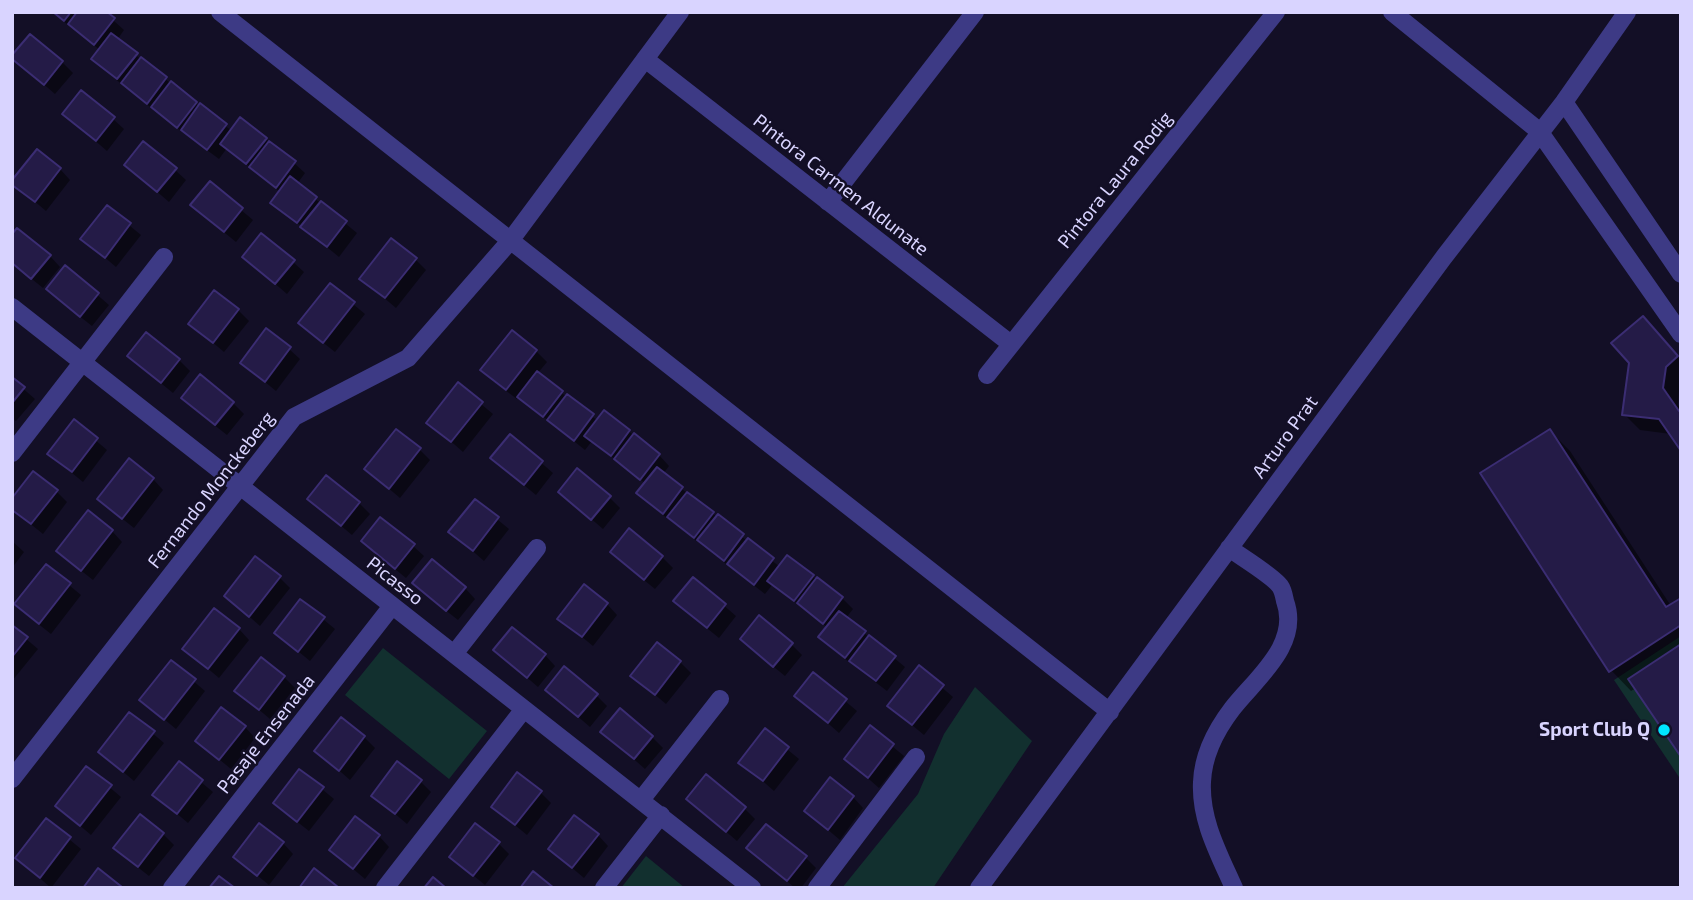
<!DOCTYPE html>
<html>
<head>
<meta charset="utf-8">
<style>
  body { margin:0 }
  #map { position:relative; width:1693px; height:900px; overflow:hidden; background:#130f26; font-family:"Exo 2",sans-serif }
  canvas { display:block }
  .frame { position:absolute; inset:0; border:14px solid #d9d4ff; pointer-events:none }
</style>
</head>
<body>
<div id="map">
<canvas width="1693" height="900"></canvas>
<div class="frame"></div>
</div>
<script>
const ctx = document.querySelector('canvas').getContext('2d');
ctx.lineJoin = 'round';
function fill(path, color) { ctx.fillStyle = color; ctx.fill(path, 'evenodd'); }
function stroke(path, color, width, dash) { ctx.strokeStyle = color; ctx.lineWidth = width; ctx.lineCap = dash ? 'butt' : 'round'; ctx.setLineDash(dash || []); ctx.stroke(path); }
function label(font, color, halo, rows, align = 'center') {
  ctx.font = font + ' "Exo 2",sans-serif'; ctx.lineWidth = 5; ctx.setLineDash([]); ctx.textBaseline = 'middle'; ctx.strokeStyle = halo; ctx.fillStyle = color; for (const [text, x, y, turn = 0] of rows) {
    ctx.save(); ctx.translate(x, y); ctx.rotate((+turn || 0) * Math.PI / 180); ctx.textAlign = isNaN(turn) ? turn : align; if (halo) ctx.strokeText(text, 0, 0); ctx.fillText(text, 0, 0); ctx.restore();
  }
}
fill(new Path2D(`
  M1681 636V780L1614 680Z
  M383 648 487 731 449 779 345 695Z
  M975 687 1032 741 933 888H842L918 794 944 734Z
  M646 856 685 888H621Z`), '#12302f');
fill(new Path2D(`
  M52 12H104L124 30 117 40 200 107 232 131 266 139 294 163 305 173 297 184 357 233 339 257 272 202 280 192 227 148 219 159 164 118 104 70 93 59 100 50Z
  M12 57 62 62 73 73 55 94Z
  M64 114 113 119 124 129 107 151Z
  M126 165 175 170 186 180 169 202Z
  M60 169 70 180 46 211 13 183Z
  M210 184 253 220 236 242 203 215Z
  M107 207 141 235 116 267 83 239Z
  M50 256 60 267 43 288 12 263Z
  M244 257 293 262 304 272 287 294Z
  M415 259 426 270 396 308 362 279Z
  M66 268 109 305 92 326 59 300Z
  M330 285 365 314 335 352 311 333Z
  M238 310 249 321 224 352 191 324Z
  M1658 334 1681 360 1678 405 1681 409V448L1671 434 1640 430 1624 414Z
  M289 349 300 359 276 391 242 363Z
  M536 351 547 362 537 374 598 421 604 412 659 455 669 466 663 474 780 567 812 576 842 598 853 609 846 618 905 667 887 691 831 648 821 637 828 628 806 610 773 584 765 594 649 504 639 493 646 484 592 441 585 450 519 397 517 399 493 381 483 370Z
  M179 360 190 371 173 393 140 366Z
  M12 379 35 399 16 421 12 418Z
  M458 385 493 414 463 452 429 422Z
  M233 403 244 414 227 435 194 409Z
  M74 422 107 450 83 482 49 454Z
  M1550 431 1570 451 1671 606 1681 600V754L1636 688 1631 691 1611 670Z
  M510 436 553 473 536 495 503 468Z
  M420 450 430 460 400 498 366 469Z
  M153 479 163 490 134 528 110 509Z
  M56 491 67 502 43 534 12 509Z
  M560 492 609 497 620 508 603 529Z
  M309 499 359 503 370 514 352 535Z
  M475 501 509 529 484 561 451 532Z
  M112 531 122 542 93 580 69 561Z
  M12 541 24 552 12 568Z
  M413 546 424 556 406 578 374 552Z
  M662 557 673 568 655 589 623 563Z
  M46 566 81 595 51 634 27 615Z
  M279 577 290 588 260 626 226 596Z
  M693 579 736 616 719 638 686 611Z
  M465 588 475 599 458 620 425 594Z
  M301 601 335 629 310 661 276 633Z
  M607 604 617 615 593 646 559 618Z
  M12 627 38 649 12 681Z
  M239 629 249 640 219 678 185 649Z
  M791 644 802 655 785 676 753 650Z
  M495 650 545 655 555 666 538 687Z
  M171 662 205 691 176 729 141 700Z
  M680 662 691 673 666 704 633 676Z
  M919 668 953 697 924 735 889 706Z
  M813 674 857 711 839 733 796 695Z
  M284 677 295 688 270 719 237 691Z
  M547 690 596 695 607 706 590 727Z
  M130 714 164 743 134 781 100 752Z
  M245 727 255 738 231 769 197 741Z
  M870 728 904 756 879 788 846 759Z
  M765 731 799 759 774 791 741 762Z
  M603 732 652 737 663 748 645 769Z
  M364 737 375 748 350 780 317 751Z
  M179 764 213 792 188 823 155 795Z
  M87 768 121 797 91 835 57 806Z
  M300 771 334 799 309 831 286 813Z
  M420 781 431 792 407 824 373 795Z
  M541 793 551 803 527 835 493 807Z
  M853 797 863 808 840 840 806 811Z
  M688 799 744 808 755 819 737 841Z
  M47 821 81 849 51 888 17 858Z
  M163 834 174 845 149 876 126 858Z
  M598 835 608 846 584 878 550 849Z
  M379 836 389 847 365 879 331 850Z
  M283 843 293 854 269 885 235 857Z
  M498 843 509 854 485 885 451 857Z
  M749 848 806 858 816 868 801 888H795Z`), '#0007');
const building = new Path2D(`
  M53 12H71L64 21Z
  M77 12H107L115 18 94 45 68 24Z
  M111 33 138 53 117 79 91 59Z
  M30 34 63 61 44 85 12 59V55Z
  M141 57 167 77 147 104 121 83Z
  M171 81 197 102 177 128 151 107Z
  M81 90 115 117 96 141 62 114Z
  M200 103 227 124 207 150 181 130Z
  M240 117 267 138 246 164 220 144Z
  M143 141 177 168 157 192 124 165Z
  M269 141 296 161 276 188 249 167Z
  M37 149 61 168 35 202 12 185V180Z
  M290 176 317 197 297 223 270 203Z
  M210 181 243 208 224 232 190 205Z
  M321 201 347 221 327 247 300 227Z
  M107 205 131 223 105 258 80 239Z
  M17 228 51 255 31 279 12 263V234Z
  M261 233 295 260 275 284 242 257Z
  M391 238 417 258 385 298 359 279Z
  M65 265 99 293 80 317 46 289Z
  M330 283 355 302 323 343 298 323Z
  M214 290 239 309 213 343 188 324Z
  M1643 316 1678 356 1666 367 1663 388 1679 411 1681 410V451L1659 419 1622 415 1629 363 1611 343Z
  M266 328 291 347 265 382 240 363Z
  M512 330 537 350 506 390 480 370Z
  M146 332 180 359 161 383 127 356Z
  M537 371 563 391 543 417 517 397Z
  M200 374 234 402 215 425 181 398Z
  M12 377 25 387 12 403Z
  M458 382 483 402 451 442 426 423Z
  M567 394 594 414 574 441 547 420Z
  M604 410 630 430 611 456 584 436Z
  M74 419 98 438 72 472 47 454Z
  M396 429 421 448 389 489 364 469Z
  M1550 429 1666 607 1681 598V625L1609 672 1480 473Z
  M634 433 660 454 640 480 614 459Z
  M510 434 543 461 524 485 490 458Z
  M129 458 154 478 122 519 97 499Z
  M657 467 683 487 663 514 636 493Z
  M577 468 611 496 591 520 558 492Z
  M33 471 58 490 31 524 12 510V498Z
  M326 475 360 502 341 526 307 499Z
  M687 492 714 512 694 538 667 517Z
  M475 499 499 517 473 551 448 532Z
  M88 510 113 530 81 571 56 551Z
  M718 514 744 534 724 561 697 540Z
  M380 517 415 544 395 569 361 541Z
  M629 528 663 556 644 580 610 552Z
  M748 538 774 558 754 585 727 564Z
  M787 555 814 575 794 601 767 581Z
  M255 556 281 576 249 617 224 596Z
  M432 559 466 587 446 611 412 583Z
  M46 564 71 583 39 624 14 604Z
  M693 577 726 604 707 628 673 601Z
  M817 577 843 597 823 624 797 603Z
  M584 584 608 603 582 637 557 619Z
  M300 599 325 617 298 652 274 633Z
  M214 608 240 628 208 669 182 649Z
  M839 611 866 631 845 658 818 637Z
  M759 615 793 643 773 667 740 639Z
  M12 625 28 637 12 657Z
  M512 627 546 654 527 678 493 650Z
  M869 635 896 656 876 681 849 661Z
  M657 642 681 661 655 695 630 676Z
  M1681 644V757L1628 679Z
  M261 657 285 676 259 710 234 691Z
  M171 660 196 679 164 720 139 700Z
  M919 665 944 685 912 725 887 706Z
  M564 666 598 694 578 717 545 690Z
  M813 672 847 699 828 723 794 696Z
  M221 707 246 726 219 760 195 741Z
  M620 708 653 736 634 759 600 732Z
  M129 712 155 731 123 772 98 752Z
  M341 717 365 736 339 771 314 751Z
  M870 725 894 744 868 778 844 759Z
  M765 728 789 747 763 781 738 763Z
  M179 761 203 780 177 814 152 795Z
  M397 761 422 780 395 814 371 796Z
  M86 766 112 785 80 826 55 806Z
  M299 769 324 787 297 822 273 803Z
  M517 772 542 791 515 825 491 807Z
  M706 774 746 807 726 832 686 799Z
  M830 777 854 796 828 830 804 811Z
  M140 814 164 833 138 867 113 848Z
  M574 815 599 834 572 868 548 849Z
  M355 816 380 835 353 869 329 850Z
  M46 818 71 837 40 878 15 858Z
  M259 823 284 842 257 876 233 857Z
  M475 823 500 842 473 876 449 857Z
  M766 824 807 856 787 881 746 848Z
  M98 868 122 887V888H83Z
  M314 868 338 887V888H299Z
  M533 871 554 888H520Z
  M219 876 235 888H209Z
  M433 877 446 888H424Z`);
fill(building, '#241b47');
stroke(building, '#3b2d73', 2);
stroke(new Path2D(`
  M220 12 1110 712
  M1392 12 1539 131 1681 334
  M645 59 1011 344
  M1564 102 1681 274
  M828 202 975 12
  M12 307 752 888
  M987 375 1276 12
  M12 453 164 257
  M1229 548C1240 556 1273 576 1280 586 1283 590 1284 596 1285 601 1301 645 1255 679 1232 709 1216 730 1203 756 1202 782 1200 820 1219 854 1234 888
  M454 654 537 548
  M12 779 294 417 408 358 510 241 680 12
  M641 800 720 699
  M172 888 392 606
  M385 888 524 709
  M604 888 661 815
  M817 888 916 757
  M979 888 1444 257 1564 102 1627 12`), '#3d3a85', 18);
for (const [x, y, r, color] of [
  [1664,730,7,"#00e5ff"]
]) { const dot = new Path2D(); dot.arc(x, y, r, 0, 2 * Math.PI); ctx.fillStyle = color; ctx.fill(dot); stroke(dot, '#130f26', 2.5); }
label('19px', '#d9d4ff', '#130f26', [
  ["Pintora Laura Rodig",1115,180,-51],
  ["Pintora Carmen Aldunate",841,185,38],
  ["Arturo Prat",1285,437,-54],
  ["Fernando Monckeberg",211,490,-52],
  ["Picasso",395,581,38],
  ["Pasaje Ensenada",266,734,-52]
]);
label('bold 19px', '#d9d4ff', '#130f26', [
  ["Sport Club Q",1650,730]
], 'right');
</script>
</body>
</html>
